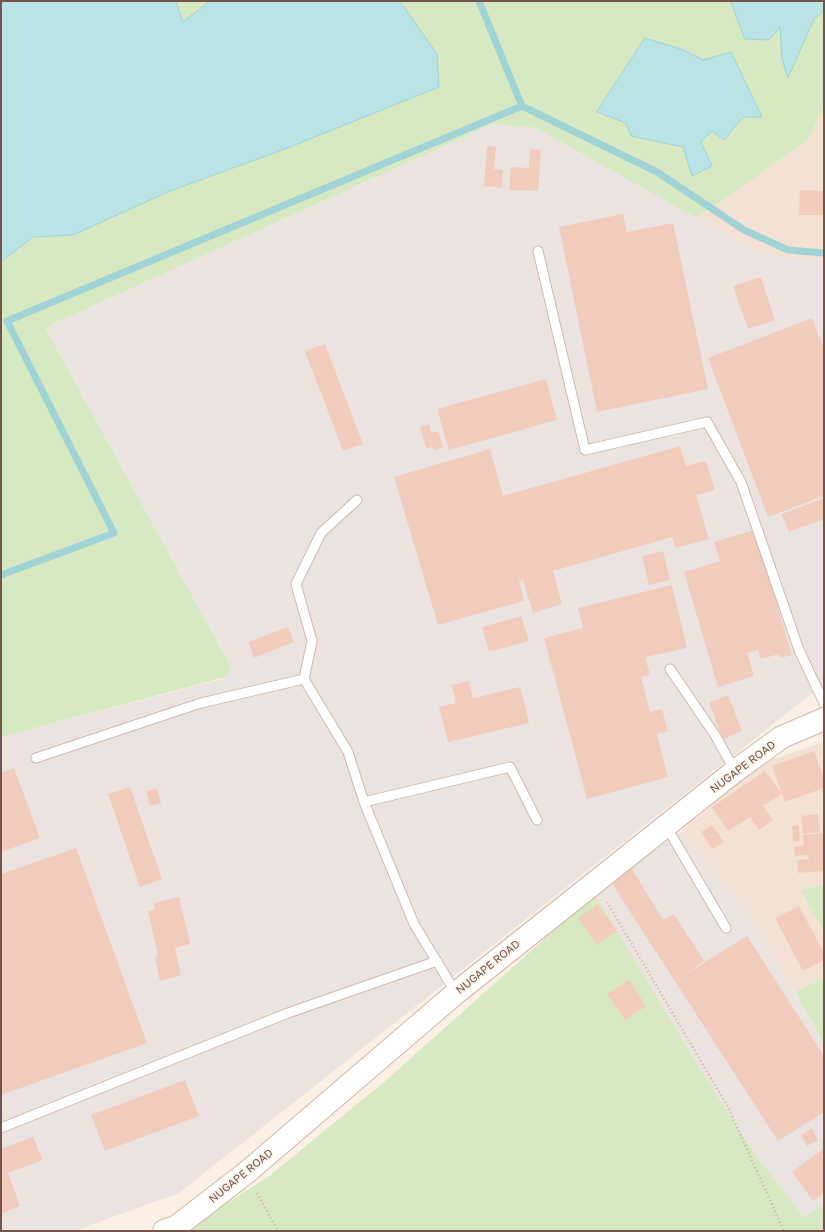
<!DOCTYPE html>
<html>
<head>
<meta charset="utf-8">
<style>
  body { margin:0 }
  #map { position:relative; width:825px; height:1232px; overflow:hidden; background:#fcf0e4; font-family:"Golos Text",sans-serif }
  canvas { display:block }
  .frame { position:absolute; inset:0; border:2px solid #74554a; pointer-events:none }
</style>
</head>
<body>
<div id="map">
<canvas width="825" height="1232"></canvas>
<div class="frame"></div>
</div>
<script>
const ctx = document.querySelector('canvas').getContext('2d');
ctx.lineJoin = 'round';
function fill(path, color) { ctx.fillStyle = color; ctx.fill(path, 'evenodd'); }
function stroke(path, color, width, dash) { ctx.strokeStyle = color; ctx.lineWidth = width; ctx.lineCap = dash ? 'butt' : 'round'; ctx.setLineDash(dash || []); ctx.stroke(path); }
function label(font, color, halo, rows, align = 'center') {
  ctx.font = font + ' "Golos Text",sans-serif'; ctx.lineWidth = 3.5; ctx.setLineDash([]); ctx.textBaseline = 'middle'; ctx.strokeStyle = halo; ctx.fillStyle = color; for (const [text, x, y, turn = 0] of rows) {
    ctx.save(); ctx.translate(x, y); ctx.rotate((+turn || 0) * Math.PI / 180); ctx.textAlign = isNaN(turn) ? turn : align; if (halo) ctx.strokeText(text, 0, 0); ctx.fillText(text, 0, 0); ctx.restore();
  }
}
fill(new Path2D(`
  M824 107V260L778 257 754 249 697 218 807 141Z
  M824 742V884L800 890 824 932V977L795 992 755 923 682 831 761 763Z`), '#f3e1d3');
fill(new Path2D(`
  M493 124 536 128 754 249 778 257 824 260V684L179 1193 74 1231H1V737L226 678 231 667 46 329 55 323Z
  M682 831 755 923 824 1043V1204L804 1217 757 1157 697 1064 595 894Z`), '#ebe3df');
fill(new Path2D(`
  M1 1H824V107L807 141 697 218 536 128 493 124 55 323 46 329 231 667 226 677 1 737Z
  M824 884V932L800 890Z
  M595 894 697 1064 757 1157 804 1217 824 1204V1231H182L268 1177 384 1082Z
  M824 977V1043L795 992Z`), '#d6e9c3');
const water = new Path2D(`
  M1 1H176L183 22 210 1H400L437 54 439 87 285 149 170 191 73 235 33 237 1 262Z
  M731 1H824V11L814 19 788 78 782 59 780 27 769 40 745 39Z
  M645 38 684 50 703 60 731 52 762 117H743L724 140 712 131 701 142 712 166 692 176 683 147 631 136 626 123 597 112Z`);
fill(water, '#b9e3e5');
stroke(water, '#a0d3d6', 1);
stroke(new Path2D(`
  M522 106 657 172 744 230 788 250 824 253
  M1 575 114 533 7 321 522 106 479 1`), '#a0d3d6', 7);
fill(new Path2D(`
  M487 146 496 147 494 169 503 170 502 188 484 186Z
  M530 149 541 150 538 191 509 190 511 167 529 168Z
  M800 190 824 191V215H799Z
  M623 214 627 232 673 223 708 389 597 412 559 227Z
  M761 277 775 320 748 329 733 286Z
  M812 318 824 349V496L768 517 708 358Z
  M325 344 363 444 343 451 305 351Z
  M546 379 557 420 449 450 437 409Z
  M429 424 431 433 438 431 443 448 434 450 433 447 426 448 420 427Z
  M680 446 686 466 706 461 715 490 696 495 709 539 676 548 672 537 553 571 562 604 533 613 523 580 519 581 524 601 438 625 394 477 490 449 503 496Z
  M824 498V519L789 532 782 514Z
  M755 530 792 655 780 658 779 654 761 659 758 650 747 653 754 676 718 687 684 572 720 561 714 542Z
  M663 551 670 580 649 585 642 556Z
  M672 585 687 648 645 657 650 675 641 677 650 712 662 709 668 731 657 734 668 777 587 799 544 638 583 628 578 608Z
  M521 616 529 641 489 652 482 627Z
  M288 627 294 642 254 658 248 642Z
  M469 681 473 698 520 687 529 723 448 742 439 707 456 703 452 685Z
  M728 695 742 731 723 739 709 703Z
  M814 751 824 778V788L785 802 772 766Z
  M14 768 40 838 1 852V773Z
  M765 771 782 794 763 806 773 820 759 830 750 817 728 831 712 807Z
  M130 787 162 879 140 887 108 794Z
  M157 788 161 803 150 806 146 791Z
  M818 814 820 832 803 834 801 816Z
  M712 825 724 842 712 849 701 832Z
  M799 825 800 841 793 842 792 826Z
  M824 833V871L798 873 797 860 809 859 808 855 795 856 794 847 804 845 803 835Z
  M76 848 147 1043 1 1095V874Z
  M630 866 663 920 674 914 704 961 680 978 747 936 824 1056V1112L778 1141 609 879Z
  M179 897 190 944 175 948 181 975 160 981 155 958 158 955 148 911 155 909 154 903Z
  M598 904 617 931 597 945 578 918Z
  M799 906 824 953V960L803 971 775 918Z
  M629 980 646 1006 625 1020 607 994Z
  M185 1080 199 1116 105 1151 91 1115Z
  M812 1128 818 1140 807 1146 801 1135Z
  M33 1137 43 1160 8 1173 20 1206 1 1214V1149Z
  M824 1148V1193L813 1201 792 1172Z`), '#f1ccbc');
const service = new Path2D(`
  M538 251 585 450 707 422 741 482 799 650 824 703
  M670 669 715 735 735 771
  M304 679 312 641 296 584 321 533 357 500
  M36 758 201 703 304 679 348 752 364 802 414 924 456 993
  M364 802 510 767 537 820
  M666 826 726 928
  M1 1128 288 1013 437 961`);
const secondary = new Path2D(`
  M164 1231 176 1227 246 1173 456 993 735 771 782 737 824 719`);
stroke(service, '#cfb9ae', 11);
stroke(secondary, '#d2b8ab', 24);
stroke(new Path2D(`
  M607 902 728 1107 784 1231
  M257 1193 278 1231`), '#d5afa0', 2.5, [1, 3]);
stroke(service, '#fff', 9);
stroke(secondary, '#fff', 22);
label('11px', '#74554a', '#fff5ea', [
  ["NUGAPE ROAD",743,767,-37],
  ["NUGAPE ROAD",488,967,-39],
  ["NUGAPE ROAD",241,1176,-39]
]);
</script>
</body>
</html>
